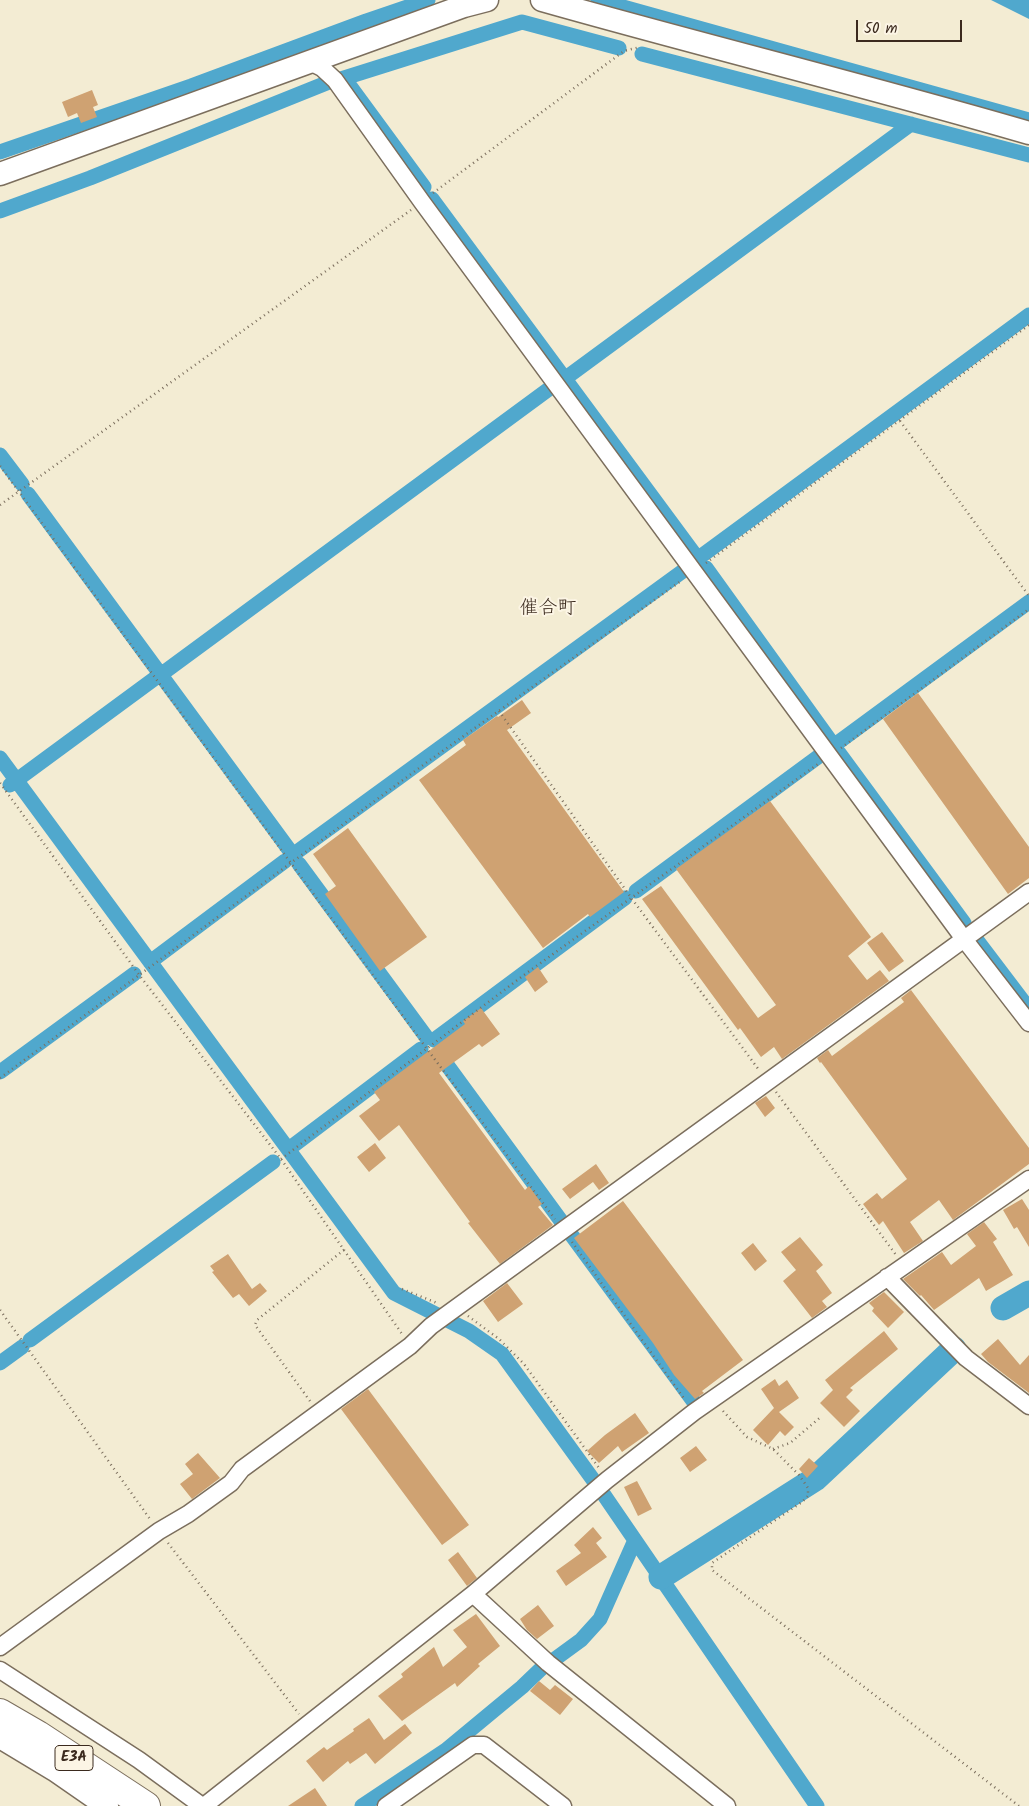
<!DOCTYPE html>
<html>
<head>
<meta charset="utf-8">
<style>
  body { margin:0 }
  #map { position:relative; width:1029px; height:1806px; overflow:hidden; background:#f3ecd3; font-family:Kalam,sans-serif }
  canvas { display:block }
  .scale { position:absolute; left:856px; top:20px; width:106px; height:22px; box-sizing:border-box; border:2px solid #3b2a1e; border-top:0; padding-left:6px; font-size:15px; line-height:18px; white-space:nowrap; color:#3b2a1e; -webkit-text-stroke:4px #fcf5e5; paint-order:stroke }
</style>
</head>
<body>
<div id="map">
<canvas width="1029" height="1806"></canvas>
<div class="scale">50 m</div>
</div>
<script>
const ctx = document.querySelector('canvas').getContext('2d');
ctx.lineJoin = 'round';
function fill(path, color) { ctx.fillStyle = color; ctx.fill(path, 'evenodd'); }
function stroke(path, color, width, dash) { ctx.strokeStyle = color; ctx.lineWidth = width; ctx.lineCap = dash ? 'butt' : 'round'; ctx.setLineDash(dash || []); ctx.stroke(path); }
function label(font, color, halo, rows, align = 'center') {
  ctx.font = font + ' Kalam,"Klee One",sans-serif'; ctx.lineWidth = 4; ctx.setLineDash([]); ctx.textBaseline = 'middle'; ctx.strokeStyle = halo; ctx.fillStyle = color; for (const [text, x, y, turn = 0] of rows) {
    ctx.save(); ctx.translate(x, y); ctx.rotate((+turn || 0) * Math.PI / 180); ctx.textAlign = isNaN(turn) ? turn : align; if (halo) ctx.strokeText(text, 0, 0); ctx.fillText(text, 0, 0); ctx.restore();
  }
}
fill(new Path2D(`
  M991 0H1029V19Z`), '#50a8cd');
stroke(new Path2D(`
  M598 0 1029 120
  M642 54 1029 155
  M344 78 424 187
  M341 79 522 22 619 48
  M0 152 191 86 366 21 428 0
  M432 199 698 559
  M0 211 90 178 329 82
  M563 380 911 124
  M0 455 22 484
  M28 494 293 855
  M704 554 1029 315
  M706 568 834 746
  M159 676 553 386
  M836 744 1029 602
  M839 753 964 923
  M0 758 394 1293 469 1331 502 1354 594 1481
  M10 785 154 679
  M294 854 683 571
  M299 864 427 1038
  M636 891 822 754
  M976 939 1029 1009
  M150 962 285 861
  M434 1040 625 898
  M439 1054 564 1225
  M0 1072 134 974
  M294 1145 421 1049
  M570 1233 694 1402
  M30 1340 273 1162
  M0 1363 22 1347
  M604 1495 817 1806
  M555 1659 581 1640 600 1619 635 1540
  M362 1806 446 1750 522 1687 545 1665`), '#50a8cd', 15);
stroke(new Path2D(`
  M1003 1308 1029 1293
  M661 1577 815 1479 954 1349`), '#50a8cd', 25);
fill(new Path2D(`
  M92 90 98 105 93 107 97 117 81 123 77 113 68 117 62 102Z
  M918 693 1029 847V878L1008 894 883 719Z
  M522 700 531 713 507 730 624 892 590 917 588 914 543 948 419 780 466 745 463 740 497 716 498 717Z
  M770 801 871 937 848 956 867 980 880 970 889 981 782 1059 774 1047 761 1057 740 1028 738 1030 642 899 661 886 758 1018 776 1005 676 869Z
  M348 828 427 937 380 971 325 894 336 886 313 854Z
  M882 932 904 961 889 972 867 943Z
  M538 967 548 982 535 992 525 977Z
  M911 990 1029 1148V1164L953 1220 939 1200 910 1222 923 1241 904 1253 883 1221 879 1225 863 1204 877 1193 882 1199 907 1179 821 1062 820 1063 817 1058 828 1050 832 1056 904 1002 901 998Z
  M481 1008 500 1034 482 1047 479 1044 439 1073 525 1190 529 1186 542 1204 538 1207 553 1225 500 1264 468 1223 470 1222 399 1125 379 1141 359 1116 380 1100 374 1092 465 1024 463 1021Z
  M766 1096 775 1108 765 1117 755 1103Z
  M375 1143 386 1158 369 1172 357 1157Z
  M596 1164 609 1183 599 1190 593 1182 570 1199 562 1189Z
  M1022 1199 1029 1210V1247L1017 1227 1014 1229 1003 1210Z
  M623 1201 743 1360 702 1391 704 1393 695 1399 674 1375 653 1343 574 1238Z
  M984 1222 997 1239 993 1242 1013 1275 986 1291 979 1278 934 1310 921 1295 920 1296 903 1279 942 1252 951 1265 976 1246 967 1234Z
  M800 1237 823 1265 816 1271 832 1293 822 1301 827 1307 812 1318 783 1281 796 1270 781 1252Z
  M753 1243 767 1261 755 1271 741 1253Z
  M228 1254 252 1289 260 1283 267 1291 249 1306 239 1294 233 1298 212 1272 214 1271 210 1266Z
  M507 1283 523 1304 498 1322 483 1301Z
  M884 1292 904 1312 888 1328 872 1311 874 1308 869 1303Z
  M884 1331 898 1349 850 1388 853 1390 846 1397 860 1411 844 1427 820 1403 833 1390 825 1380Z
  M998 1339 1020 1365 1029 1355V1393L988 1362 981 1354Z
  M775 1379 779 1386 787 1380 799 1398 779 1412 794 1427 785 1436 780 1431 768 1445 753 1430 774 1408 761 1389Z
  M368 1389 469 1525 442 1545 341 1409Z
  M635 1413 649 1433 622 1452 618 1446 599 1463 587 1451 605 1435Z
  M696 1446 707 1460 690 1472 680 1458Z
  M198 1453 220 1478 192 1499 180 1484 193 1474 185 1464Z
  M809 1458 818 1466 807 1478 799 1469Z
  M637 1481 652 1509 638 1516 624 1487Z
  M593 1527 602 1538 596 1543 607 1557 566 1586 556 1571 581 1553 574 1545Z
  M458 1552 477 1578 467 1586 448 1560Z
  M538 1605 554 1626 537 1639 527 1630 520 1619Z
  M476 1614 500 1646 478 1664 480 1666 457 1687 455 1683 402 1721 378 1696 403 1677 401 1674 434 1647 443 1667 467 1647 453 1630Z
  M539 1681 550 1690 555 1685 573 1699 560 1715 530 1691Z
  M369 1718 384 1740 405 1724 412 1733 375 1764 366 1753 350 1764 348 1761 323 1782 306 1761 324 1747 327 1750 354 1731 353 1729Z
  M315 1788 327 1806H288Z`), '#cfa272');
const street = new Path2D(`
  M310 62 322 68 335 80 422 202 964 939 1029 1023
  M887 1277 966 1358 1029 1406
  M473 1594 548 1663 727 1806
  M0 1647 159 1531 188 1514 231 1483 242 1469 410 1346 431 1326 1029 892
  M0 1670 139 1760 202 1806
  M204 1806 473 1594 607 1480 694 1412 1029 1179
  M386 1806 473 1745H484L563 1806`);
const secondary = new Path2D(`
  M542 0C704 46 868 86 1029 133
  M0 174 464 6 487 0
  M0 1737 55 1770 107 1806`);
const highway = new Path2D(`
  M0 1713 38 1735 146 1806`);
stroke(street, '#7b6e5d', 19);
stroke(secondary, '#7b6e5d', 25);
stroke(highway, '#7b6e5d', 30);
stroke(new Path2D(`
  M433 193 624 51 640 47
  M900 421 1029 596
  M0 466 427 1049 555 1219
  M0 505 411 210
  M706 563 1029 325
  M499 711 632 899 759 1070
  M841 748 1029 609
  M0 783 140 976 281 1159 402 1334
  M0 1078 430 760 681 581
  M776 1092 896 1255
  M281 1159 528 972 818 764
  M572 1242 685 1400
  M402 1289 437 1303
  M0 1310 150 1519
  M468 1316 499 1339 524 1364 599 1468
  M310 1401 255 1325 257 1320 345 1249
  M723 1411 747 1437 773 1449 799 1475 808 1488V1496L802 1502 712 1563V1570L1019 1806
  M773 1449 790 1443 822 1416
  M168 1543 299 1714`), '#7b6e5d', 2.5, [1, 4]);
stroke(street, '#fff', 16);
stroke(secondary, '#fff', 22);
stroke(highway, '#fff', 28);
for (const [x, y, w] of [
  [74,1758,38]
]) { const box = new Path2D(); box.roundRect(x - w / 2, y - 12.5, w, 25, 4); ctx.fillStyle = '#fcf5e5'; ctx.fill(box); stroke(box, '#3b2a1e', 1); }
label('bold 15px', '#3b2a1e', null, [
  ["E3A",74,1758]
]);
label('19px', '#3b2a1e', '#fcf5e5', [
  ["催合町",548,610]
]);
</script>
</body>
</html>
